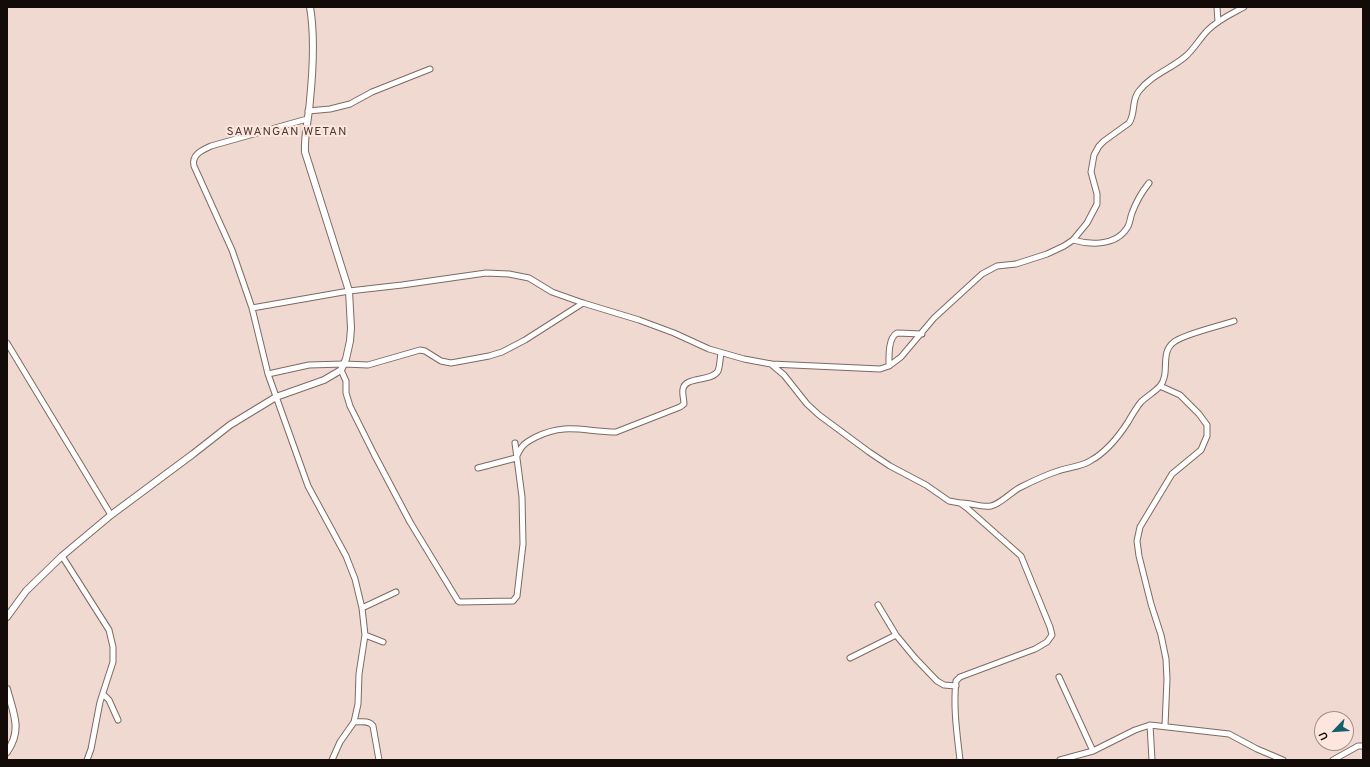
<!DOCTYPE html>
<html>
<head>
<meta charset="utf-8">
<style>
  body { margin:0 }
  #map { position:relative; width:1370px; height:767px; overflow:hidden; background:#f0d9d1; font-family:Overpass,sans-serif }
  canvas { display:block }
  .frame { position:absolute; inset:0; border:8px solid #120b08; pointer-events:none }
  .north { position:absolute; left:1314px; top:711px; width:40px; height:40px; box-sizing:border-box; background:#fee6de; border:1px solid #a08e88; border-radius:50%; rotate:245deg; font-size:11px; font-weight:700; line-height:16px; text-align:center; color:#120b08 }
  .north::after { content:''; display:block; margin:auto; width:14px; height:18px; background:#16606e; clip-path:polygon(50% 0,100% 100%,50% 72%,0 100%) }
</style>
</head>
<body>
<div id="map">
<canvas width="1370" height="767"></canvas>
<div class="frame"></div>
<div class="north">U</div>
</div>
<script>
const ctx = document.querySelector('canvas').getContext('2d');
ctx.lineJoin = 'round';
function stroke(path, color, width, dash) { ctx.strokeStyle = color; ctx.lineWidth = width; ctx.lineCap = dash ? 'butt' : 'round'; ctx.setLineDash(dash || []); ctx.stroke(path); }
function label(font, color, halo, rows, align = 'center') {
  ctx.font = font + ' Overpass,sans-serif'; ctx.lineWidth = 4; ctx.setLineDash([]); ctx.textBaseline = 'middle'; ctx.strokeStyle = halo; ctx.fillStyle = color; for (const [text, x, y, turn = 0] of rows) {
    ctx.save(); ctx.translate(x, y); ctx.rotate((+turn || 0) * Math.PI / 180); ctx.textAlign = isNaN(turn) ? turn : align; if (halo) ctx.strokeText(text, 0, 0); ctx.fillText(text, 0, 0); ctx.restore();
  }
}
const minor = new Path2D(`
  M1217 7 1218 22
  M308 111 330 109 350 104 372 92 430 69
  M1073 240C1090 245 1116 246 1127 228 1130 224 1130 218 1132 213 1136 202 1141 193 1149 183
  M252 308 232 250 194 166C191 155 202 150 211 146L307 119
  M7 343 111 515
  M771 364 784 375 807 404 819 415 869 452 890 466 926 485 949 501 960 503 967 508 1021 556 1050 627 1052 635 1047 642 1035 649 960 677 956 681C953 707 957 734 960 760
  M889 366C889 356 888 338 897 333L922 334
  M341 370 346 381V393L350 406 374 454 410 522 458 601 460 602 513 601 517 596 523 544 522 497 515 443
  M268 374 309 365 344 364 368 365 420 350 425 351 441 361 451 363 489 356 502 352 525 340 583 303
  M1160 386 1180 395 1199 414 1207 425V436L1201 450 1172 474 1140 527 1137 541 1139 556 1151 604 1161 635 1166 659 1167 679 1165 726
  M478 468 516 458C521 446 524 443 536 437 566 422 585 432 616 432L680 407 684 404C684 400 682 393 683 389 685 376 712 382 718 371 720 366 720 358 721 353
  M961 503C970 502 981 508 991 506 1001 504 1012 491 1021 487 1033 481 1045 475 1058 471 1069 467 1080 467 1090 461 1105 453 1119 436 1128 422 1132 415 1136 408 1141 402 1147 396 1155 392 1160 386 1171 373 1159 353 1174 342 1184 334 1220 326 1234 321
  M62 556 109 630 113 647V662L100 702 91 749 87 760
  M878 605 896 635
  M362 608 396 592
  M365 635 383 642
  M850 658 896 635 915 658 937 681 944 685 956 686
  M1059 677 1093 751
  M103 694 109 700 118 720
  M354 722C361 722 369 720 373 726L379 760
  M1150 725 1152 760
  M332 760 340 742 354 722 358 704 359 674 365 635 362 608 355 579 346 556 308 486 268 374 252 308 349 291 402 285 486 273 509 274 529 278 552 292 583 303 639 320 674 333 709 349 744 359 771 364 880 369 889 366 901 357 934 318 982 274 997 266 1016 264 1047 254 1064 246 1073 240 1087 223 1097 204V194L1091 172 1094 155 1099 146 1104 141 1129 123C1136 113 1131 100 1139 91 1151 75 1171 69 1186 56 1194 49 1200 38 1208 30 1218 20 1231 14 1244 7
  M1060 760 1093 751 1135 730 1150 725 1229 734 1257 749 1283 760
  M1333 760 1358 746H1363`);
const tertiary = new Path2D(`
  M7 617 26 591 62 556 111 515 193 454 230 425 276 397 324 380 341 370 346 359 350 341 351 328 349 291 305 152C304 134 309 117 310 100 313 70 315 36 310 7
  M7 689C13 713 23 729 7 752`);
stroke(minor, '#7e6a62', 7);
stroke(tertiary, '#7e6a62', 8);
stroke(minor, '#fff', 5);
stroke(tertiary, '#fff', 6);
ctx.letterSpacing = '1px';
label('12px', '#4b3933', '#fee6de', [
  ["SAWANGAN WETAN",287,133]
]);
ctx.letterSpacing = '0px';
</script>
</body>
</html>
